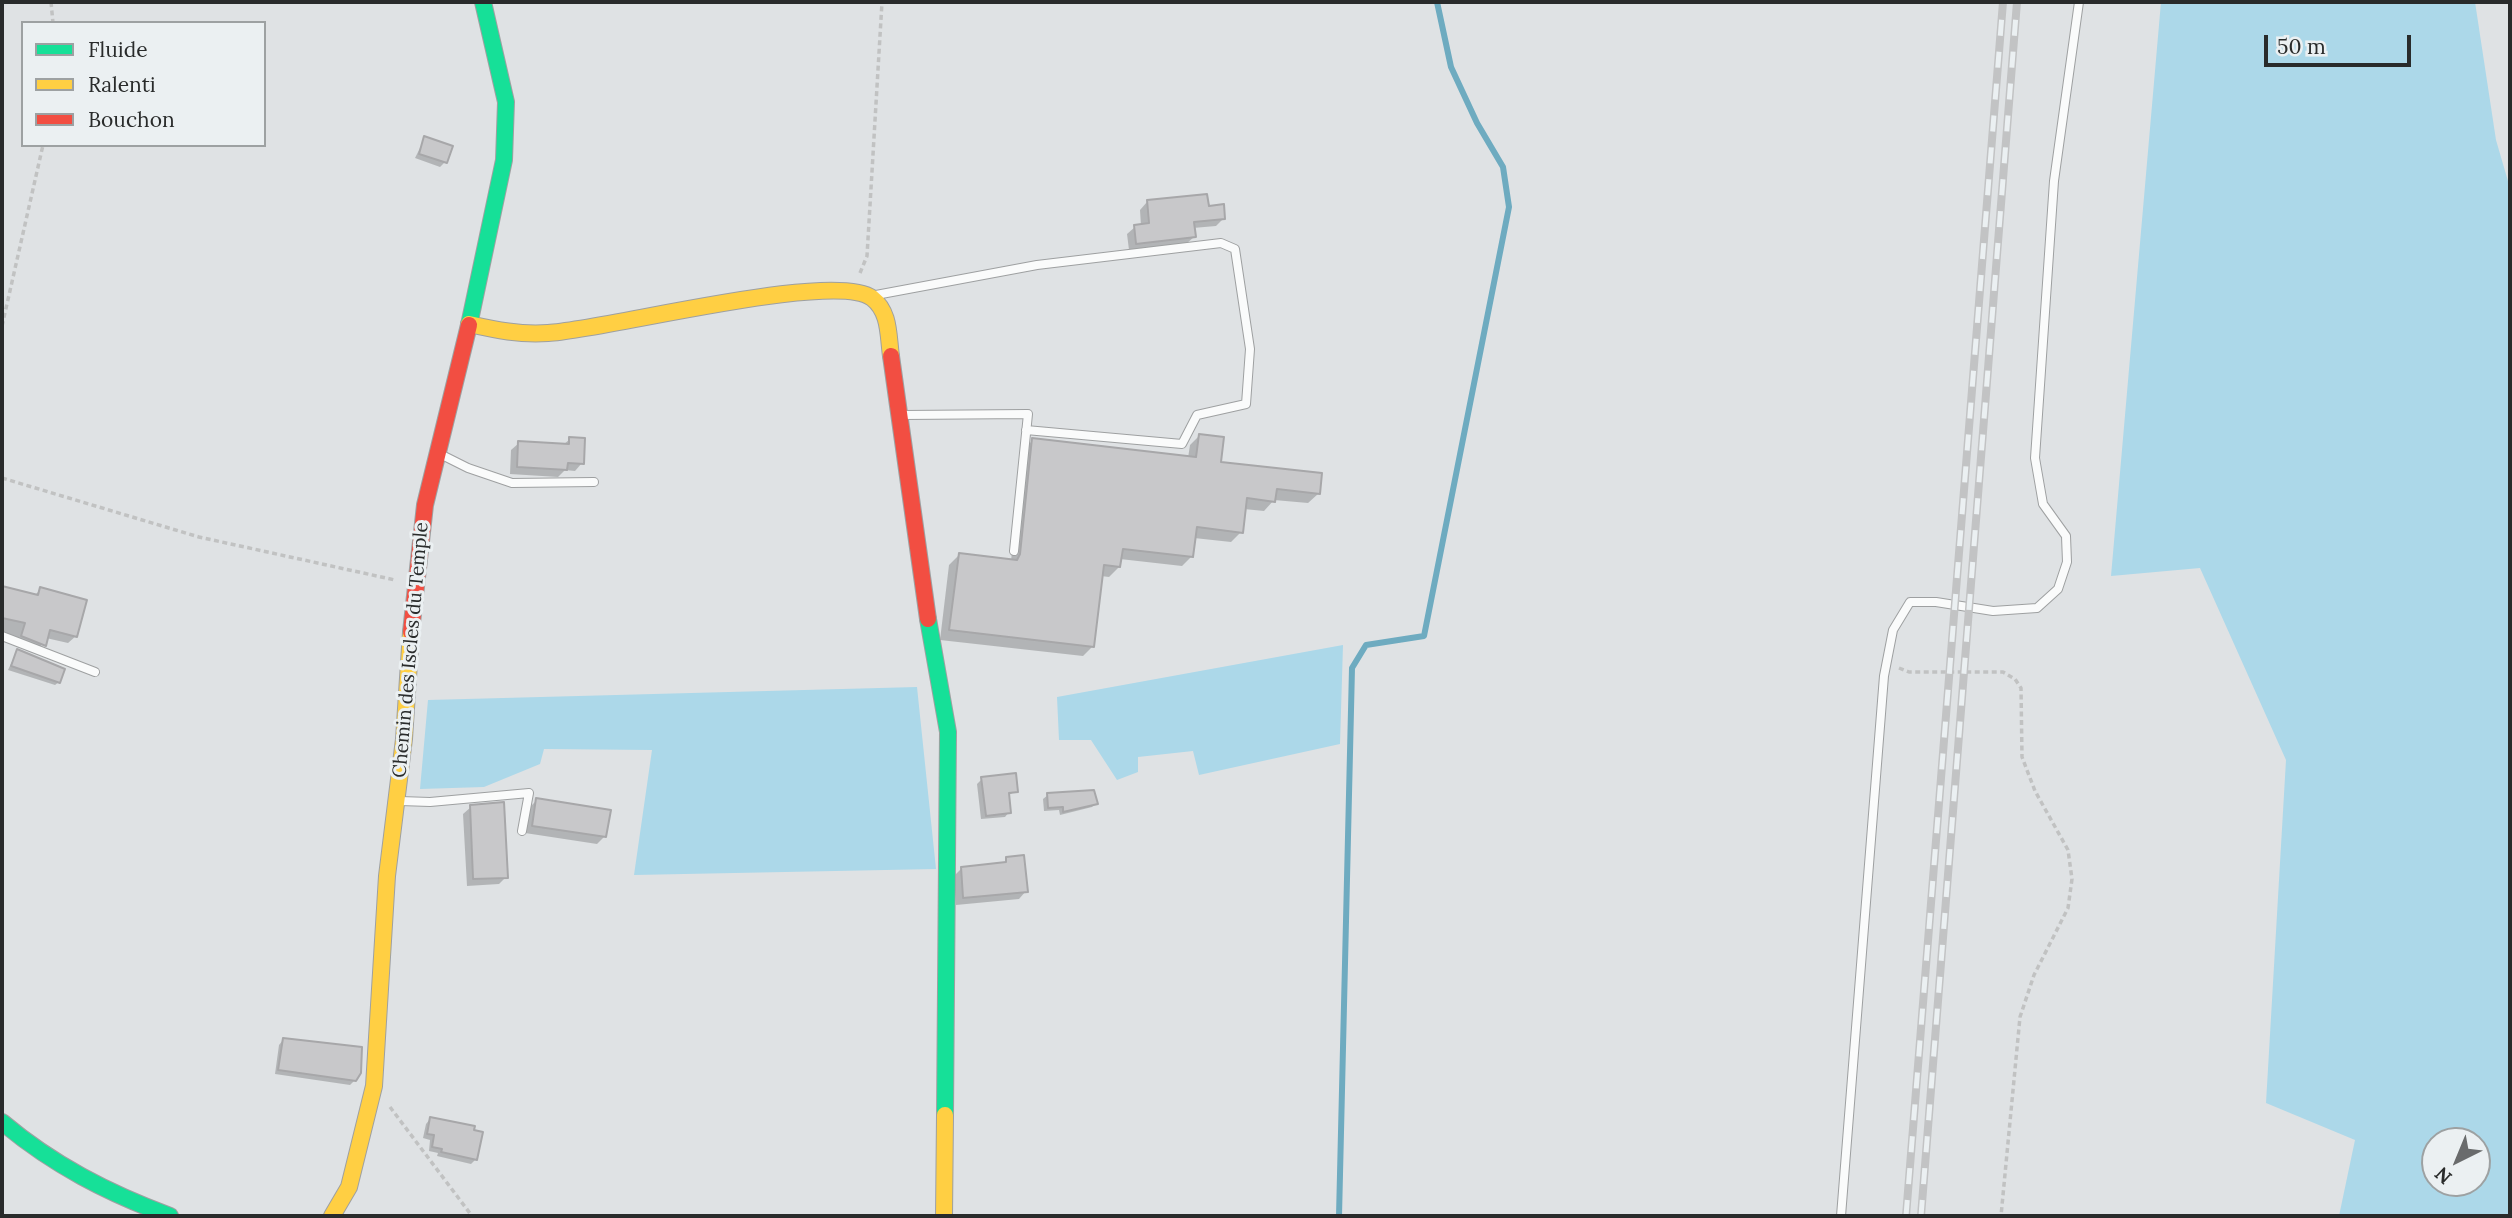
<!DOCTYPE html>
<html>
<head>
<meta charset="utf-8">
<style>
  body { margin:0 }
  #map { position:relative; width:2512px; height:1218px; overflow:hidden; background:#dfe2e4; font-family:Lora,serif }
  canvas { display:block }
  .frame { position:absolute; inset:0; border:4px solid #292b2b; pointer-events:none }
  .legend { position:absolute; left:21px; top:21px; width:245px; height:126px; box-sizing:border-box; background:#ebf0f2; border:2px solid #9da1a2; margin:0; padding:9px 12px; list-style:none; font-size:21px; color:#292b2b }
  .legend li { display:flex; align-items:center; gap:14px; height:35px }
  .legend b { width:35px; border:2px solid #9da1a2 }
  .north { position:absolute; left:2421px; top:1127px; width:70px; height:70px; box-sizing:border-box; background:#ebf0f2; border:2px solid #9da1a2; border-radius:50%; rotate:223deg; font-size:19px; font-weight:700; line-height:28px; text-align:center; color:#292b2b }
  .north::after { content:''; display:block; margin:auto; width:24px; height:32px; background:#696b6c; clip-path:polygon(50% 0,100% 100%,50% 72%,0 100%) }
  .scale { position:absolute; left:2264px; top:35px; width:147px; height:32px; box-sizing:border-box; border:4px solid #292b2b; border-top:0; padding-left:9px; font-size:21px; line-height:24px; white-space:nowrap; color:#292b2b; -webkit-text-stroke:5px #ebf0f2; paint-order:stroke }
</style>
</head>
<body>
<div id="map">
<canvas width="2512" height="1218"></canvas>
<div class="frame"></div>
<ul class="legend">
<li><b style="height:9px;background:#16e098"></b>Fluide</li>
<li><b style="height:9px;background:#ffcf43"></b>Ralenti</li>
<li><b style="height:9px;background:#f24e42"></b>Bouchon</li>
</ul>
<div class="north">N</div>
<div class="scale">50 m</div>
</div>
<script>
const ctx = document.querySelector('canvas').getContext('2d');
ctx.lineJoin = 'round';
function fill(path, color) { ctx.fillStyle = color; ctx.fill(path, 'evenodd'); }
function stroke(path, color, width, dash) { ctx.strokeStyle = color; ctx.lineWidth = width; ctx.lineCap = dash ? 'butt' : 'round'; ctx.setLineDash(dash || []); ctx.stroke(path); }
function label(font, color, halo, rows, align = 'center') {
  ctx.font = font + ' Lora,serif'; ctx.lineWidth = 6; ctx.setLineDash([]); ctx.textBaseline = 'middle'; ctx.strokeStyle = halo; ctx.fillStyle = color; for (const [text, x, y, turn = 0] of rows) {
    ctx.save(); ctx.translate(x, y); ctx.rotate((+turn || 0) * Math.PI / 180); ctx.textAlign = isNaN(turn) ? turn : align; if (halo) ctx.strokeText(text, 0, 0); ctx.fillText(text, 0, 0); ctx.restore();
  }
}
fill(new Path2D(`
  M2161 2H2475L2496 140 2510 188V1216H2339L2355 1140 2266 1103 2286 760 2200 568 2111 576ZM2435 1141H2477V1183H2435Z
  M1343 645 1340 744 1199 775 1193 751 1138 757V772L1117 780 1091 740H1059L1057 697Z
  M917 687 936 869 634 875 652 750 544 749 540 764 484 787 420 789 428 700Z`), '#acd8e9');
fill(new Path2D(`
  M425 138 445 162 440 167 415 158Z
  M1147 202 1207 208 1224 218 1216 226 1193 228 1194 237 1186 244 1129 250 1127 234 1135 227 1141 226 1140 210Z
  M1200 435 1219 463 1318 494 1308 503 1274 500 1264 511 1244 509 1241 532 1231 542 1194 538 1192 556 1182 566 1120 559 1119 567 1109 577 1101 576 1093 646 1083 656 940 640 949 565 959 555 1011 561 1023 450 1033 440 1188 458 1190 445Z
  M570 439 582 463 575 471 565 470 558 477 510 474 511 450 519 443 563 445Z
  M2 587 34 596 41 589 76 636 68 643 46 638 37 652 2 637Z
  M17 651 59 682 55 685 8 670Z
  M982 779 1016 791 1007 796 1009 812 1005 817 981 819 977 784Z
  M1048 795 1096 803 1092 807 1060 815 1059 810 1044 811 1043 799Z
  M537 800 605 836 597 844 525 833 529 808Z
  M471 807 506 877 499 884 467 886 463 814Z
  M1007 859 1026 891 1019 899 956 905 954 876 962 868 1002 864Z
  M283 1040 355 1080 350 1085 275 1074 279 1045Z
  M430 1119 476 1159 471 1164 437 1156 438 1153 429 1151 430 1140 423 1138 426 1124Z`), '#0003');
stroke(new Path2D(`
  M1339 1216 1352 668 1366 645 1424 636 1509 207 1503 167 1477 123 1451 67 1437 2`), '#6eabc0', 6);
const building = new Path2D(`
  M424 136 453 146 447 163 419 154Z
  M1207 194 1209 206 1224 204 1225 219 1194 222 1196 237 1136 244 1134 225 1149 223 1147 200Z
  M1199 434 1224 437 1221 462 1322 473 1320 494 1277 489 1275 502 1247 498 1243 533 1197 527 1193 557 1123 549 1120 567 1104 565 1094 647 949 630 959 553 1017 560 1020 554 1032 438 1196 457Z
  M569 437 585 438 584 464 568 463 567 470 517 467 518 441 569 444Z
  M2 586 38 595 40 587 87 600 77 637 50 630 46 646 21 636 25 623 2 618Z
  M17 649 65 669 60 683 11 666Z
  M1016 773 1018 792 1009 793 1011 813 986 816 981 777Z
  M1094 790 1098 804 1063 812V807L1048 808 1047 793Z
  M536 798 611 810 606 837 532 826Z
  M504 802 508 878 473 879 470 805Z
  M1024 855 1028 892 963 898 961 867 1006 862V857Z
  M283 1038 362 1047 361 1073 356 1081 278 1070Z
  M430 1117 475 1126 474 1130 483 1132 477 1160 441 1152 442 1149 432 1147 434 1135 427 1134Z`);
fill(building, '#c8c8ca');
stroke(building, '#a7a7a9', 2);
const lane = new Path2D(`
  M876 295 1037 265 1221 243 1235 249 1250 349 1246 404 1197 415 1182 444 1026 430
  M903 415 1028 414 1014 551
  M440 454 468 468 512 483 594 482
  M2 636 95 672
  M400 801 430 802 529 793 522 831
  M1841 1216 1884 676 1893 630 1910 602H1936L1993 611 2037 608 2058 589 2067 562 2066 536 2043 504 2035 458 2054 181 2079 2`);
const fast = new Path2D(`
  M469 325 504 160 506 102 483 2
  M928 619 948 732 945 1115
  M2 1122C53 1165 108 1193 170 1216`);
const slow = new Path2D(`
  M469 324C496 330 520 335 548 333 605 330 834 270 872 298 890 312 888 335 891 356
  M332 1216 349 1187 374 1086 387 876 404 739 411 632
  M944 1216 945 1115`);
const jam = new Path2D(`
  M891 356 928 619
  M411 632 425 505 469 325`);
stroke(lane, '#9ea0a1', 10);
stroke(fast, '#9ea0a1', 18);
stroke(slow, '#9ea0a1', 18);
stroke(jam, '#9ea0a1', 18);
stroke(new Path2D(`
  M51 2 53 23
  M860 273 867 256 882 2
  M2 326 43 145
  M2 478 199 537 395 580
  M1899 668 1909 672H2003L2015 679 2021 688 2022 757 2035 791 2068 850 2072 879 2068 908 2034 975 2020 1017 2001 1216
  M390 1107 472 1216`), '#c1c2c2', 3.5, [5, 3.5]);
stroke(lane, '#fafbfb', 8);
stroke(fast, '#16e098', 16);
stroke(slow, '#ffcf43', 16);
stroke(jam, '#f24e42', 16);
const rail = new Path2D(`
  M1906 1216 2003 2
  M1921 1216 2017 2`);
stroke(rail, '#c2c3c4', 8);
stroke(rail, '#ebf0f2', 5, [16]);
label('19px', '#292b2b', '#ebf0f2', [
  ["Chemin des Iscles du Temple",411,650,-85]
]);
</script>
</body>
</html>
